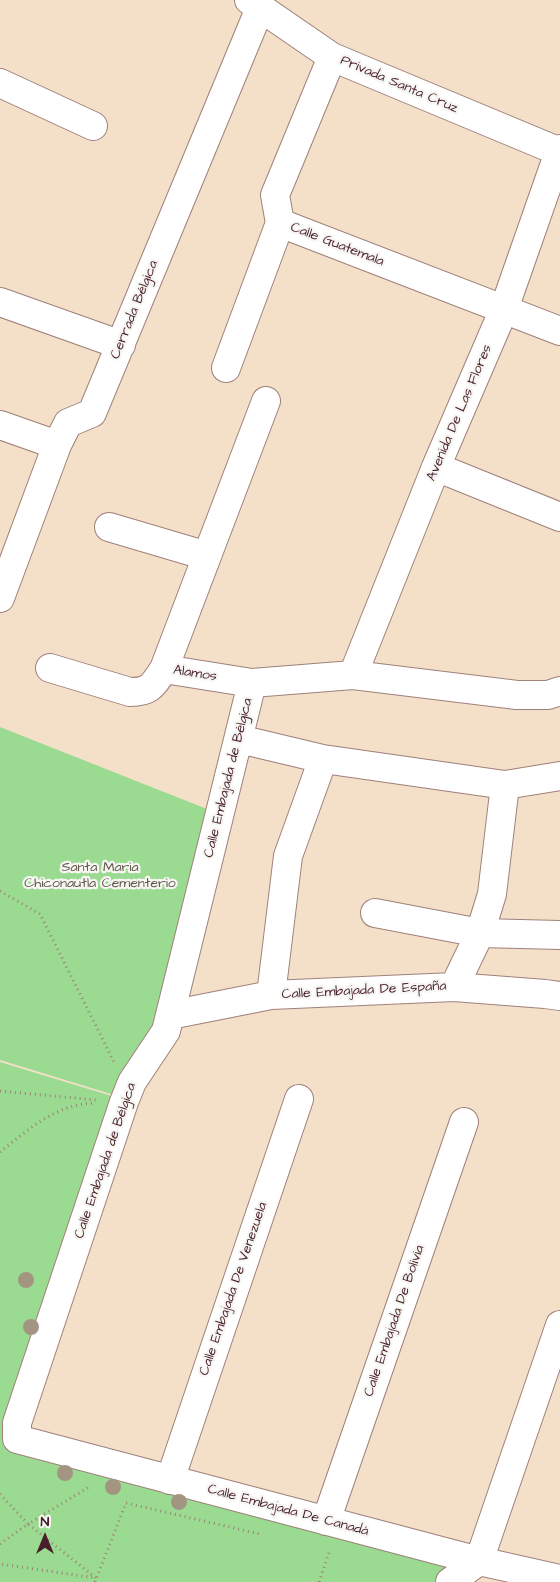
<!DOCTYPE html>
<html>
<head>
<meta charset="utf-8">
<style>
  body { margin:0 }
  #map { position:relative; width:560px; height:1582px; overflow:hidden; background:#f4e0c9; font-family:"Architects Daughter",sans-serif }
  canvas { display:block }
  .north { position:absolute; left:20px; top:1512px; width:50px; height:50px; -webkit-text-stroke:4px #f6f6f2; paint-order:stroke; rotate:0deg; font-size:14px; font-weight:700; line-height:20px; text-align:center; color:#4a1f2b }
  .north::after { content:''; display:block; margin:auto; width:18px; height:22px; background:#4a1f2b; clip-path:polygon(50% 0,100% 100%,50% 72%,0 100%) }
</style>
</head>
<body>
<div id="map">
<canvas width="560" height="1582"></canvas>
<div class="north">N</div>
</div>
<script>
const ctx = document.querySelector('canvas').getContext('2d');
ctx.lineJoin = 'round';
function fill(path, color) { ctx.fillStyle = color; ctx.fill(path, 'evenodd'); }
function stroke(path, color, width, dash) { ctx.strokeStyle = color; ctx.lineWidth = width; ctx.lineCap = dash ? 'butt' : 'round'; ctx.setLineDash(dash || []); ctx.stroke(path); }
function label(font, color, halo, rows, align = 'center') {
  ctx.font = font + ' "Architects Daughter",sans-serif'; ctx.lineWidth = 4.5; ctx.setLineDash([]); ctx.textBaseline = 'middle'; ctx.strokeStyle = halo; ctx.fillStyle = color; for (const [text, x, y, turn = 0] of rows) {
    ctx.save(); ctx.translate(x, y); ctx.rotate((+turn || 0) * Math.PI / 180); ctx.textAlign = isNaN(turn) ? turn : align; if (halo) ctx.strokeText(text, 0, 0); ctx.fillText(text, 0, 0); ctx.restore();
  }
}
fill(new Path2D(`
  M0 727 217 813 137 1102 0 1060Z
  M0 1062 138 1104 16 1440 479 1562 453 1582H0Z`), '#9adb91');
const street = new Path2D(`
  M249 0 332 57 560 152
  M0 83 93 126
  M280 223 560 331
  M0 302 121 345
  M226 368 280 223 275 195 332 57
  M0 425 57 445
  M436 467 560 517
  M109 527 207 556
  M0 598 57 445 68 423 92 413 260 8
  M50 668 130 692C151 692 153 685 164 669L252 683 353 675 517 695H548L560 691
  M164 669 266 401
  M353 675 436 467 504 309 560 149
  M252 683 166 1031 132 1082 124 1102 17 1423V1439L479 1561 560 1579
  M239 739 323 759 505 785 560 776
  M375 913 480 933 560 935
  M454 987 480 933 492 894 505 785
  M271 995 288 856 323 759
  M170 1015 271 995 454 987 545 994 560 996
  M170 1480 299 1099
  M326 1521 464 1122
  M450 1582 479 1561 560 1325`);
stroke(street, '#9f807a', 30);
stroke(new Path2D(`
  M0 891 40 914 114 1062
  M0 1091 96 1100
  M0 1152C29 1129 56 1104 95 1103
  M0 1494 28 1524 89 1487
  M0 1544 28 1524 96 1578 0 1564
  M95 1582 126 1503 260 1534
  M319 1582 330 1550`), '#9f807a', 3, [1, 4]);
stroke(street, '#fff', 28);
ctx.fillStyle = '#a49583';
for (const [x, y] of [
  [26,1280],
  [31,1327],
  [65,1473],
  [113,1487],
  [179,1502]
]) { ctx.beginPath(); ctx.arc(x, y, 8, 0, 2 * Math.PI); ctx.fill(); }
label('14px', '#4a1f2b', '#f6f6f2', [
  ["Privada Santa Cruz",399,85,23],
  ["Calle Guatemala",337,245,21],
  ["Cerrada Bélgica",135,310,-68],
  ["Avenida De Las Flores",460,413,-67],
  ["Alamos",195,674,9],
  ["Calle Embajada de Bélgica",229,778,-76],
  ["Calle Embajada De España",364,991,-3],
  ["Calle Embajada de Bélgica",106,1161,-71],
  ["Calle Embajada De Venezuela",234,1289,-71],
  ["Calle Embajada De Bolivia",395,1321,-71],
  ["Calle Embajada De Canadá",288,1511,15]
]);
label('14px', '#62574a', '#f6f6f2', [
  ["Santa Maria",100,868],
  ["Chiconautla Cementerio",100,884]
]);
</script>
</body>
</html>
